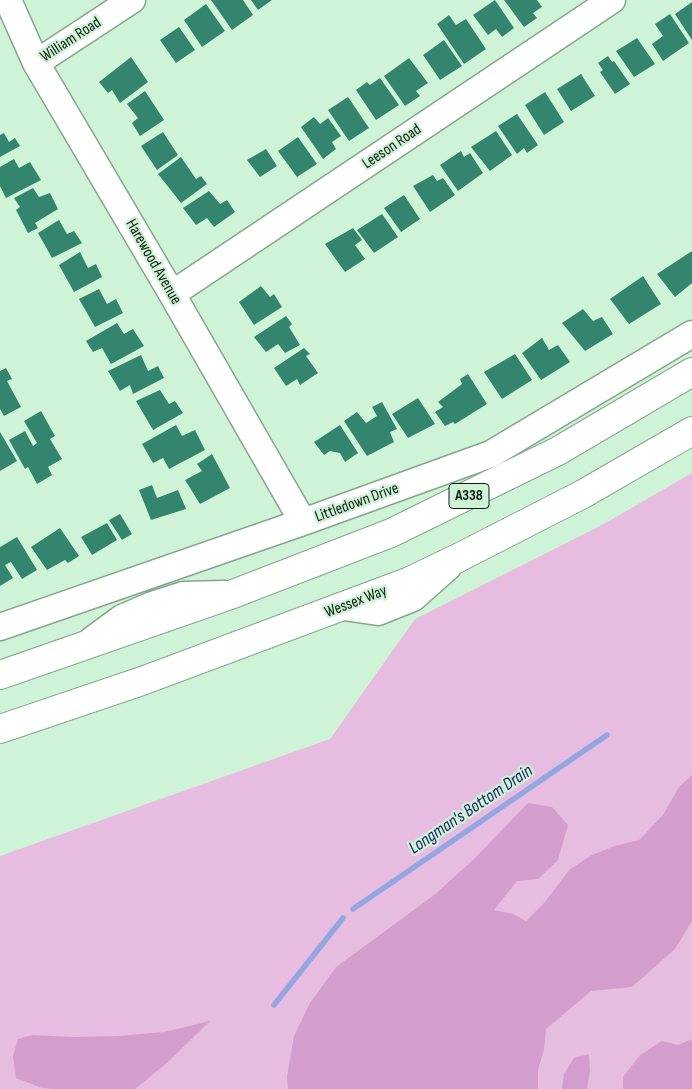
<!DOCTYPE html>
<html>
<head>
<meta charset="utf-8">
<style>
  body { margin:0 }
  canvas { display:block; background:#cff3d6 }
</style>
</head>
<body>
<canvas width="692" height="1089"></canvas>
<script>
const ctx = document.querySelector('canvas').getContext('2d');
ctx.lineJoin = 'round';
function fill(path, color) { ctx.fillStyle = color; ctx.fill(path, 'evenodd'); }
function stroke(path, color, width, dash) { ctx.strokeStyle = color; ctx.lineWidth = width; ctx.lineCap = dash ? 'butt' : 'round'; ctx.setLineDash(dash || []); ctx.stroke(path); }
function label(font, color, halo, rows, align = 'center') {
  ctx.font = font + ' "Sofia Sans Condensed",sans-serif'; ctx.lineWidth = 4.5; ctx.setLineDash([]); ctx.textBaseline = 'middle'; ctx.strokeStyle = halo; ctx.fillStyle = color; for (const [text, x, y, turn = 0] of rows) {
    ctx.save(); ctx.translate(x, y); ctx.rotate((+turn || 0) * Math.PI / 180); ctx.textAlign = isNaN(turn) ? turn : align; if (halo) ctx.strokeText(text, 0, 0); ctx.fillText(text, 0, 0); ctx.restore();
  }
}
fill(new Path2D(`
  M692 473V1089H0V856L330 739 415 619 602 525Z`), '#e7bce1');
fill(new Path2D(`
  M692 775V921L675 949 632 987 591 991 546 1029 544 1050 538 1070V1089H288L287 1076 294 1036 310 1003 336 967 433 896 473 860 528 803 552 807 568 825 558 860 538 879 517 881 494 910 513 914 526 921 545 902 569 870 592 855 615 846 639 840 663 815 679 787Z
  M210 1021 167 1063 135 1089H54L42 1088 16 1078 13 1056 18 1039 32 1035 73 1037 118 1036 164 1032Z
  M692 1039V1089H623V1077L640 1055 662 1041 678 1045Z
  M589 1054 590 1071 587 1089H562L564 1074 574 1058Z`), '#d49ecc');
stroke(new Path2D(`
  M353 909 607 735
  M274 1005 343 918`), '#94a6e0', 5.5);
fill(new Path2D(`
  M211 0H243L253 15 232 30Z
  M251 0H272L258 10Z
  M495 0 514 28 502 37 496 29 488 35 473 15Z
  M504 0H537L542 7 533 13 537 18 524 27Z
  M692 2V40L675 14Z
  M206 4 225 31 202 47 184 20Z
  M670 14 689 43 663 61 652 44 663 36 655 24Z
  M449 15 456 25 466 19 486 49 464 64 437 24Z
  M179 27 195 50 176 63 160 40Z
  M637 38 655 64 634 77 616 51Z
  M444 40 462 66 440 80 423 55Z
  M608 56 612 62 614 61 630 84 615 94 600 72 603 70 598 63Z
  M131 57 148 82 120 103 112 90 108 93 99 82Z
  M409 58 428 83 416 91 420 96 405 106 384 76Z
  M581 74 595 96 571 111 557 89Z
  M380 78 399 105 376 120 356 90 367 82 370 85Z
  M145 91 164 120 140 136 132 123 138 118 127 104Z
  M545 92 564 122 544 135 525 105Z
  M348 97 369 128 349 141 328 110Z
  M517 114 538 145 527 153 524 148 517 154 498 126Z
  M314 117 320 124 328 118 341 136 332 142 336 149 323 159 301 127Z
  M496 131 512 155 490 171 471 147Z
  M163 132 178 155 157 170 141 146Z
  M4 133 9 142 15 138 20 146 0 157V135Z
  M298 137 317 164 297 177 278 151Z
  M266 149 277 166 260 177 247 160Z
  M461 151 464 157 470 153 483 173 458 191 440 165Z
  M181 157 196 179 201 176 207 184 181 203 158 174Z
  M14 159 19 168 30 162 41 180 6 198 0 186V167Z
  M433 175 437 181 443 178 455 195 430 212 413 186Z
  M33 188 39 197 50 193 58 209 35 223 38 228 28 233 16 210 20 207 14 198Z
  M209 191 220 204 227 200 235 212 214 227 207 218 196 225 183 208Z
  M404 195 420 219 401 232 384 208Z
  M382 214 398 237 374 253 357 230Z
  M59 220 67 234 74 231 82 243 52 258 38 233Z
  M353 228 362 240 355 245 365 259 345 272 325 244Z
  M692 251V283L675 297 657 274Z
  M80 252 88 268 96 264 102 277 74 292 59 265Z
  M643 276 661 304 629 324 610 299Z
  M261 286 270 297 274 294 282 307 254 325 239 302Z
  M99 289 107 304 116 299 123 313 95 327 79 299Z
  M583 309 593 321 602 317 613 334 585 351 562 323Z
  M286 316 292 324 289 327 300 345 285 353 278 344 266 352 254 337Z
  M117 323 124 334 133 329 144 346 111 364 102 348 93 352 86 341Z
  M542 338 549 350 558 345 570 362 541 380 522 353Z
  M304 348 310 354 306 356 318 373 300 385 297 379 286 386 274 368Z
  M515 354 532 380 502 399 484 372Z
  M141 355 148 371 158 366 164 378 133 394 130 385 120 391 108 371Z
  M6 368 12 379 7 381 21 407 4 416 0 409V371Z
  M468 374 487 404 455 424 453 422 445 426 435 412 443 407 438 402 462 384 460 379Z
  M160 390 169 404 175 401 183 413 153 430 136 401Z
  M418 398 435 424 408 438 392 414Z
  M382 402 397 429 390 432 394 442 367 456 344 421 357 412 366 423 377 416 372 407Z
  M41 411 55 436 50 439 62 459 48 467 52 475 37 484 28 467 25 469 9 440 25 431 33 446 37 443 24 421Z
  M176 425 182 436 195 430 205 450 169 469 163 458 153 463 142 444Z
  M340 425 358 453 345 462 340 453 330 451 324 455 314 442Z
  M0 432 17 461 0 471Z
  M212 454 230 488 200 504 185 480 202 471 197 464Z
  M152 485 157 498 178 490 186 509 151 520 139 490Z
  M120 514 132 534 122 540 109 520Z
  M107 523 117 540 92 555 81 537Z
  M60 528 79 556 68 563 65 560 47 570 31 547Z
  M17 537 37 570 22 579 11 562 5 565 13 578 0 586V547Z`), '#33856d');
const minor = new Path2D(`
  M8 0 36 63 172 294 303 522
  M36 63 132 0
  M172 294 612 0
  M344 607 378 612 413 598 448 567
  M0 627 303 522 491 454 692 334
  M92 640 122 618 152 605 183 595 224 594`);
const highway = new Path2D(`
  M0 675 233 594 391 533 558 451 692 372
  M0 729 142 681 410 581 458 558 583 494 692 431`);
stroke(minor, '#84a78c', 29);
stroke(highway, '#84a78c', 30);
stroke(minor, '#fff', 26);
stroke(highway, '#fff', 28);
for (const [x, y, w] of [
  [469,496,40]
]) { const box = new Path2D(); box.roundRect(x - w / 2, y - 12.5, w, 25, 4); ctx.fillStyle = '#cff3d6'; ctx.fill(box); stroke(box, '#0d1b11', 1); }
label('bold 15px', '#0d1b11', null, [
  ["A338",469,496]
]);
label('16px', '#0d1b11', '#cff3d6', [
  ["William Road",71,40,-33],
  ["Leeson Road",392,147,-34],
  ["Harewood Avenue",153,262,60],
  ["Littledown Drive",357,503,-20],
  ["Wessex Way",356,602,-21]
]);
label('italic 18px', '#1b2468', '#cff3d6', [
  ["Longman's Bottom Drain",471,810,-34]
]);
</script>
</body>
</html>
